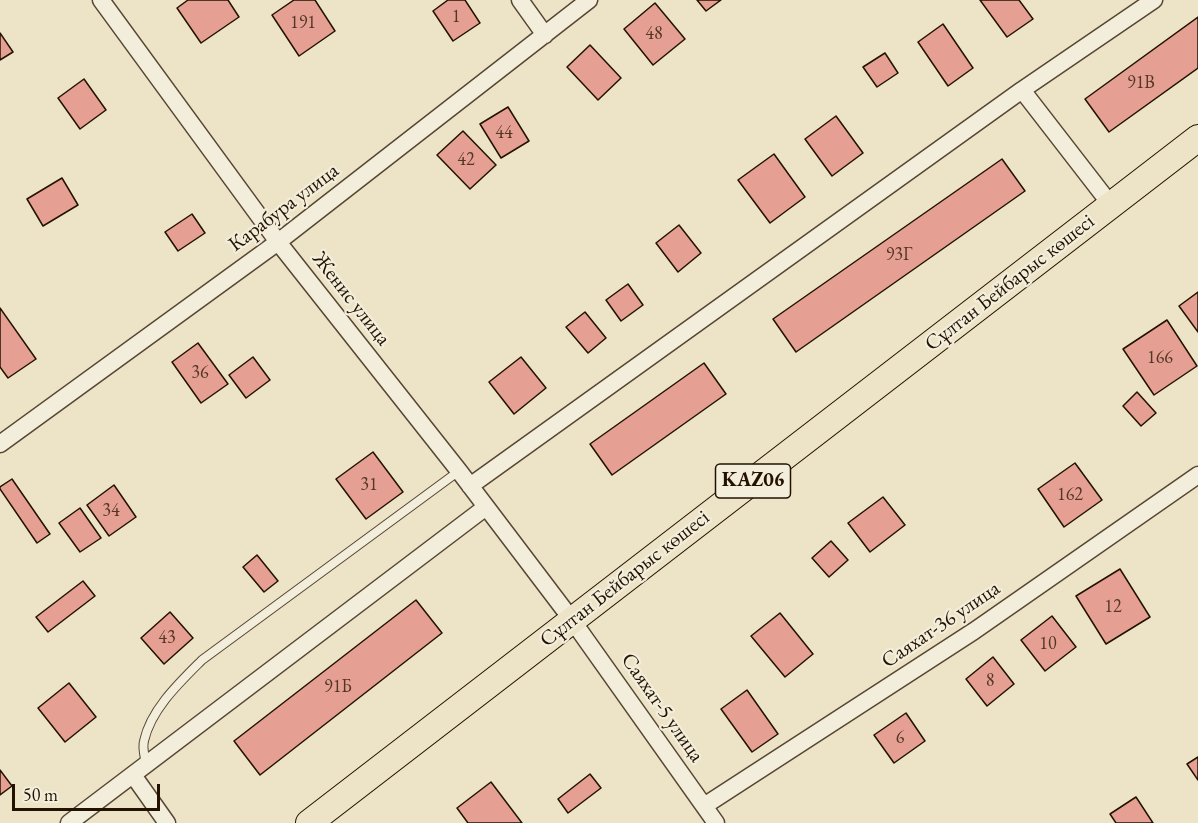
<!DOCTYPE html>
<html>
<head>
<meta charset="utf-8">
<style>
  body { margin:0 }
  #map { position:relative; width:1198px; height:823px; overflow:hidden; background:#ede4c7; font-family:"EB Garamond",serif }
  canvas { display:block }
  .scale { position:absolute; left:12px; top:784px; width:148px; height:27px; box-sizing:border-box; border:3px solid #231200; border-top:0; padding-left:8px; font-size:18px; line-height:21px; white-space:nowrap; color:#231200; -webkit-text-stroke:4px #f3eddb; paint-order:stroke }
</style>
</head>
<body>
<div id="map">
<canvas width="1198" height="823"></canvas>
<div class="scale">50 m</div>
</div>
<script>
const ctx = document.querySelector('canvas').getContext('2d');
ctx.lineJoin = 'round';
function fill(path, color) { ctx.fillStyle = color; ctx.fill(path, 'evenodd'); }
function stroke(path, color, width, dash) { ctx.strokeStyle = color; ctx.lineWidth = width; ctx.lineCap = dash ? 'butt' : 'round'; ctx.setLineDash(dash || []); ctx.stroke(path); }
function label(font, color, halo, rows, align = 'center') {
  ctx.font = font + ' "EB Garamond",serif'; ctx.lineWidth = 4.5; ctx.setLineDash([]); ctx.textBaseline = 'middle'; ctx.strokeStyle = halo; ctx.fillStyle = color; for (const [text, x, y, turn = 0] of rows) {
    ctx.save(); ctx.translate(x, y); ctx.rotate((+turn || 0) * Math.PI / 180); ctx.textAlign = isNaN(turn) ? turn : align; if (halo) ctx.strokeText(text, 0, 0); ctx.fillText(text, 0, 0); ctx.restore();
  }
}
const building = new Path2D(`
  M188 0H228L239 17 201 43 177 8Z
  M294 0H315L335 31 299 56 272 15Z
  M448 0H465L480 23 453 41 433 11Z
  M697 0H721L706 11Z
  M980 0H1019L1033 19 1007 37Z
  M655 3 685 39 653 65 624 29Z
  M1198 17V68L1109 132 1085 99Z
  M943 24 973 68 948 86 918 42Z
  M0 33 13 52 0 60Z
  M590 45 621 78 598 100 567 67Z
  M885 53 898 73 877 87 863 67Z
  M84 79 106 110 80 129 58 98Z
  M508 107 529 141 501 158 480 124Z
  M836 116 863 153 832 176 805 139Z
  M463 131 496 165 470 189 437 155Z
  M774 154 805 197 770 223 738 180Z
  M1002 159 1025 191 796 352 773 319Z
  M62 178 78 205 43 226 27 199Z
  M192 214 205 233 178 251 165 232Z
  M679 225 701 253 678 272 656 243Z
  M628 284 643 305 621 321 606 300Z
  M1198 292V332L1179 306Z
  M0 308 36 359 8 378 0 367Z
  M585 312 606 338 588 353 566 327Z
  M1167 320 1197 366 1154 395 1123 349Z
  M198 343 228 384 201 403 172 362Z
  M253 357 270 380 246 398 229 375Z
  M521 357 546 388 514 414 489 382Z
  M704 363 726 394 612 475 590 444Z
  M1137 392 1156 413 1141 426 1123 406Z
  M373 452 403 492 366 519 336 479Z
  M1075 463 1102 500 1064 527 1038 489Z
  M12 479 50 534 37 543 0 489V487Z
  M114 485 136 517 109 536 87 505Z
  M883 497 905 525 870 552 848 523Z
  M80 508 101 538 80 552 59 523Z
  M831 541 848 560 829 577 812 558Z
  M257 555 278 581 264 592 243 567Z
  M1120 569 1150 617 1106 644 1076 596Z
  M83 581 95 596 48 632 36 617Z
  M416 600 442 633 260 775 234 741Z
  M170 612 193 638 164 664 141 638Z
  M780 613 813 654 785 677 751 636Z
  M1052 616 1076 647 1045 671 1021 640Z
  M993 657 1014 684 987 706 966 679Z
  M69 683 96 717 65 742 38 708Z
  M747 690 778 734 752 752 721 709Z
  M906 713 925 741 894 763 874 735Z
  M1198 757V780L1187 764Z
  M0 770 12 786 0 795Z
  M590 774 601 788 568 813 558 799Z
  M491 782 522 823H468L457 808Z
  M1136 797 1153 823H1116L1110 814Z`);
fill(building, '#e5a093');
stroke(building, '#231200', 1.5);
const lane = new Path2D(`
  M146 765C145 757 142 748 144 741 151 709 180 682 202 660L459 471`);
const street = new Path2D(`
  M101 0 278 242 459 471 572 620 716 823
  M520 0 545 35
  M1022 90 1111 205
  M0 444 278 242 589 0
  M470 486 1022 90 1154 0
  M133 775 167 823
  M704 806 974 631 1198 475
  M69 823 486 507`);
const primary = new Path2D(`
  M309 823 1198 138`);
stroke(lane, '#564632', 10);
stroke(street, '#564632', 19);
stroke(primary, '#231200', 28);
stroke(lane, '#f3eddb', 8);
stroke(street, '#f3eddb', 16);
stroke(primary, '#ede4c7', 26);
label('18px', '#543625', null, [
  ["1",456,17],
  ["191",303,23],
  ["48",654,34],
  ["91В",1141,83],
  ["44",504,133],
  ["42",466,160],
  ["93Г",899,255],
  ["166",1160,358],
  ["36",200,373],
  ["31",369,485],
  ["162",1070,495],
  ["34",111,511],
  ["12",1113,607],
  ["43",167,638],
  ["10",1048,644],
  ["8",990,681],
  ["91Б",338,687],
  ["6",900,738]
]);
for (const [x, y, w] of [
  [753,481,75]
]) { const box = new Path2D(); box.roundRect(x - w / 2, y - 17, w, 34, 4.5); ctx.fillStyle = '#f3eddb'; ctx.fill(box); stroke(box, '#231200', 1.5); }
label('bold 20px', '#231200', null, [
  ["KAZ06",753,481]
]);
label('21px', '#231200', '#f3eddb', [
  ["Карабура улица",284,208,-37],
  ["Сұлтан Бейбарыс көшесі",1010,283,-38],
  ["Женис улица",351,299,52],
  ["Сұлтан Бейбарыс көшесі",625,579,-38],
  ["Саяхат-36 улица",941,625,-34],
  ["Саяхат-5 улица",662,708,55]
]);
</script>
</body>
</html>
